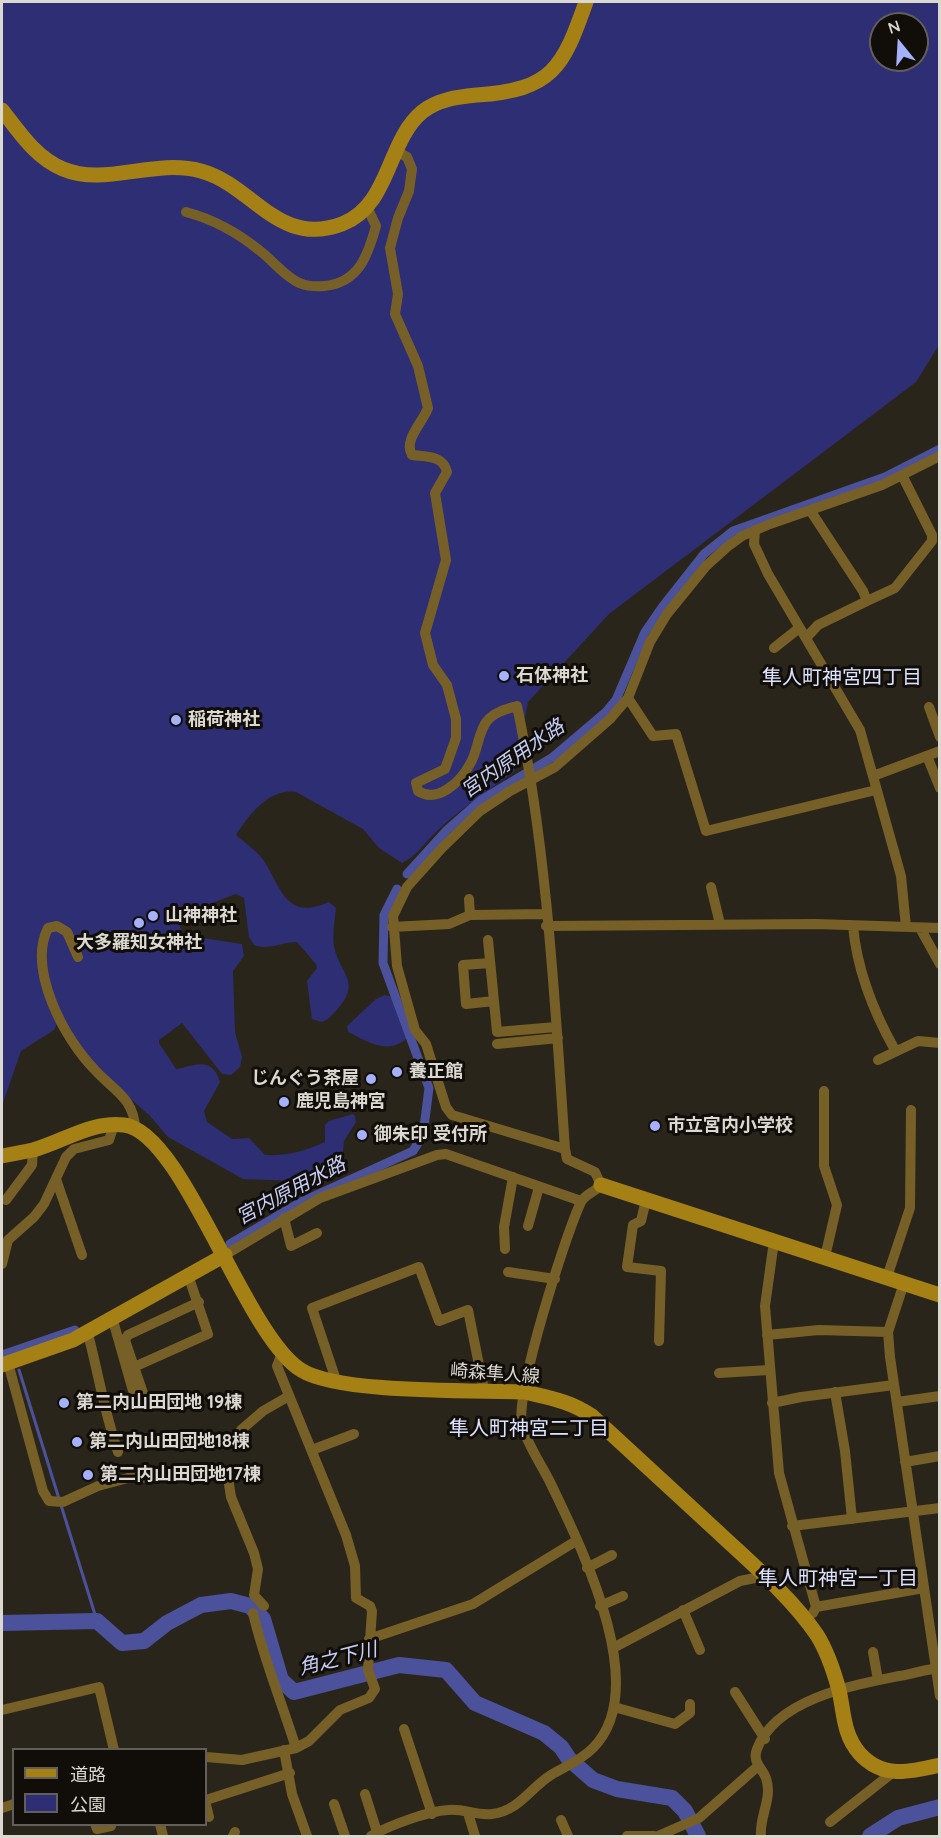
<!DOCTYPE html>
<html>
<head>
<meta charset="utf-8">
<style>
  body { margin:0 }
  #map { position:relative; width:941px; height:1838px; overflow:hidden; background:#2a251a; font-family:Quicksand,"Noto Sans JP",sans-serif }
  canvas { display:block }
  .frame { position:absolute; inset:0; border:3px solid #dbd8d1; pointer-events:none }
  .legend { position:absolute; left:12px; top:1748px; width:195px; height:78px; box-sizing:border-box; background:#110e0a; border:2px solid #625f5a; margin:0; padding:8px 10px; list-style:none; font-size:18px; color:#dbd8d1 }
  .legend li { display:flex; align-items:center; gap:12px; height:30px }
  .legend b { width:30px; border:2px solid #625f5a }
  .north { position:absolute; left:869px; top:12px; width:60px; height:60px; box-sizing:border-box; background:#110e0a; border:2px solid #625f5a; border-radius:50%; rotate:342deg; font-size:16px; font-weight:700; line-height:24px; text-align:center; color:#dbd8d1 }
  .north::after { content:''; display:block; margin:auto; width:21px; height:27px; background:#a6b1fc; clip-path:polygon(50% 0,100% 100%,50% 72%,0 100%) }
</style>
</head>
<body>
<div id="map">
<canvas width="941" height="1838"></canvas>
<div class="frame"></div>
<ul class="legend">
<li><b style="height:8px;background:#a58015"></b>道路</li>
<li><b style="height:16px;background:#2d2e73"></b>公園</li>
</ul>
<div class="north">N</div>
</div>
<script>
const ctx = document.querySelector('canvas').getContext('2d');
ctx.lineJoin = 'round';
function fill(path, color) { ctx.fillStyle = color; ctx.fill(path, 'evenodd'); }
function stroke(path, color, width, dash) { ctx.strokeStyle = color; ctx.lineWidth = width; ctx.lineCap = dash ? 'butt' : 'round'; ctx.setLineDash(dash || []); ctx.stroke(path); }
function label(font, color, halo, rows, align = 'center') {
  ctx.font = font + ' Quicksand,"Noto Sans JP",sans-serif'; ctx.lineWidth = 6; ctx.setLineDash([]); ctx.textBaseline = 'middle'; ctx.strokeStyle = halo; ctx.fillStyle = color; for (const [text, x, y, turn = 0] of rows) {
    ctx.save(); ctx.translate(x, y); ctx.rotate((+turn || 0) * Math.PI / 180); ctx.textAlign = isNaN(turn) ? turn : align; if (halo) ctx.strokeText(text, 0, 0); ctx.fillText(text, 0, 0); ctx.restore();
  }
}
fill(new Path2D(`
  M2 2H939V345L916 382 609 614 528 702 514 772C487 791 460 809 436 832 424 843 417 856 402 863L379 848 363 829 296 792C269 788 249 815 236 835 245 843 257 851 264 861 282 889 286 921 329 902L336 908C335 920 332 934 334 946 338 971 361 981 340 1006 334 1013 330 1019 322 1022L312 1019 307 981 317 968 316 964 297 942C281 942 269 951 254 945L249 937 244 898 236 894 180 915 178 920 183 935 242 944 244 956 233 971 235 1032 242 1057 240 1067 231 1075 222 1074 182 1023 159 1040V1043L176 1069C194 1066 212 1055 220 1082L204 1111 207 1122 232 1139 249 1138 265 1155C287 1156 305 1151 325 1142V1125L329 1121 353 1114 355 1116 356 1122 344 1141 342 1161 339 1166 313 1178 296 1181 243 1179 168 1137 150 1116 96 1068 57 1024 54 1030 21 1051 2 1106ZM881 24H917V60H881Z
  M385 995 392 997 407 1038C388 1056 367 1041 348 1032L347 1026 376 999Z`), '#2d2e73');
stroke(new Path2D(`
  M19 1370 97 1621`), '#4b519a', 3);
stroke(new Path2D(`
  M407 874 447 830 481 800 553 757 606 712 616 700 645 632 663 606 704 554 733 531 885 477 940 449
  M230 1244 303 1201 413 1151 423 1135 429 1088 383 963 384 915 397 889
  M2 1355 75 1330`), '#4b519a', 9);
stroke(new Path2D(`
  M2 1623 97 1621 122 1643 144 1641 167 1623 201 1605 231 1601 250 1606 263 1619 281 1680 294 1692 399 1665 446 1670 475 1703 544 1733 561 1747 569 1759 593 1780 617 1789 672 1798 685 1811 698 1836
  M870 1836 898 1818 940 1807`), '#4b519a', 16);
stroke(new Path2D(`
  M186 212C212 219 238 233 259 250 271 259 281 272 294 280 302 286 315 287 324 286 359 283 368 255 376 226L366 205
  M755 530 754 544 768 574 860 730 901 876 906 927
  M867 601 895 588 932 541V535L902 475
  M806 638 818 625 867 601 863 591 810 510
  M774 648 798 629
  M628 698 653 736 676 734 706 831 876 790
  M929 707 940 737
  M927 756 940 788
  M873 776 940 751
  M711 887 720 924
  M469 899 470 915
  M546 926 816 924 940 928
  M853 926C857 970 873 1011 895 1050
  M392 927 449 924 470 915 546 914
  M920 928 940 964
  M488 940 497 1032 556 1027
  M78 957 67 932 57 926 48 928C27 970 65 1040 95 1070 113 1090 134 1098 135 1128
  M490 963 463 965 466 1004 494 1001
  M497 1044 558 1038
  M878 1060 918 1041 940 1043
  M824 1091V1166L837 1205 825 1257
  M565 1149 452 1115 446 1107 426 1044 415 1030 397 966 393 916 407 887 442 848 480 811 510 791 555 767 610 719 628 698 650 642 667 614 706 566 727 547 742 536 770 524 882 485 940 456
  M56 1179 82 1255
  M6 1200 32 1165 33 1149
  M646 1200 641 1221 633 1225 627 1267 661 1271 659 1341
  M284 1218 291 1246 317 1233
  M528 1226 539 1187
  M774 1241 765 1306 779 1473 816 1607
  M505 1249 504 1227 513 1177
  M225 1255 320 1198 437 1155 446 1154 581 1201
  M2 1264 8 1240 34 1217 44 1204 66 1157 74 1149 109 1140 114 1125
  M508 1272 555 1279
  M188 1275 208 1334 134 1367 125 1340 128 1335 199 1302
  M887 1277 910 1208 911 1110
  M904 1283 888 1332 890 1357 940 1696
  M112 1317 137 1405
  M87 1330C98 1371 104 1412 118 1452
  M767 1335 819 1330 888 1332
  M8 1363 43 1491 49 1501 63 1502 98 1486 128 1478 153 1477 209 1468 223 1472 228 1478 231 1497 254 1553 258 1569 254 1595 264 1606
  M134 1367 143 1393
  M719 1373 769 1370
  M337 1383 312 1308 419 1267 439 1321 468 1310 484 1390
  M835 1392 845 1451 852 1519
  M897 1402 940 1396
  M772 1403 801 1397 894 1385
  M241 1430 263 1411 289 1396
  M312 1450 354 1434
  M905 1462 940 1456
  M792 1526 940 1508
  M587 1568 612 1555
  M600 1606 623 1596
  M683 1610 700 1650
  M253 1613C264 1660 282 1703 296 1748
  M813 1613 816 1607 924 1588
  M369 1639 473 1604 576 1541
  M613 1648 740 1581 765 1576
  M873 1652 878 1680
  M735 1692 765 1739
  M614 1707 675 1724 690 1713V1704
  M2 1710 99 1687 114 1750
  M404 1729 432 1814
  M284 1750 292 1794 307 1836
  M206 1757 242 1760 296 1748 309 1741 340 1710 369 1698 375 1689 368 1670 372 1611 370 1606 356 1598 355 1566 346 1535 277 1366 282 1353
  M365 1794 377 1832
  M206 1800 290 1773
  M334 1804 345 1836
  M206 1805 209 1817
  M2 1808 14 1804
  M468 1813 475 1836
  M561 1820 568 1836
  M830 1822 892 1773
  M95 1824 97 1829 111 1826
  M160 1824 163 1836
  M233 1836 235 1832
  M371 1836C388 1826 428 1811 448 1810 463 1808 476 1816 492 1814 519 1811 530 1788 551 1775 566 1766 580 1761 593 1748 653 1688 580 1545 550 1482 541 1464 527 1444 522 1425 515 1393 565 1236 581 1202 585 1194 595 1192 601 1185L595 1172 567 1159 565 1149C555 1004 547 847 517 706 507 709 494 712 487 721 478 732 478 751 470 764 461 781 438 804 418 791L416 783 445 769 456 738V719L447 685 433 665 425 633 446 560 435 493 447 472C443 455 427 457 412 455 403 440 423 422 428 408L418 366 395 314 398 294 390 248 398 218 409 191 412 169 407 157 396 151
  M627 1836H654
  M658 1836 699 1818 757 1767
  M761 1836C759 1816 773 1799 766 1778 762 1768 752 1762 757 1749 776 1699 853 1685 899 1676 912 1674 926 1669 940 1668`), '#776027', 10);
stroke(new Path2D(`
  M2 110C19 132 36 158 63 169 106 187 153 158 201 171 253 185 278 248 342 224 390 206 387 141 422 112 438 99 458 97 477 95 553 90 563 67 586 2
  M2 1156C12 1154 23 1152 33 1150 62 1142 92 1121 124 1125 183 1132 244 1334 301 1370 339 1394 474 1390 525 1392 550 1398 570 1401 592 1416 634 1455 677 1494 719 1533 753 1565 791 1597 817 1635 827 1651 834 1672 839 1690 844 1712 843 1735 860 1754 883 1779 910 1772 940 1765
  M601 1185 940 1295
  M2 1365 73 1340 225 1255`), '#a58015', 15);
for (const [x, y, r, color] of [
  [504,676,6,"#a6b1fc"],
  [176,720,6,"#a6b1fc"],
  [153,916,6,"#a6b1fc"],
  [139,923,6,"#a6b1fc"],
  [397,1072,6,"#a6b1fc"],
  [371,1079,6,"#a6b1fc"],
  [284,1102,6,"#a6b1fc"],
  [655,1126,6,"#a6b1fc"],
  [362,1135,6,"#a6b1fc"],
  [64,1403,6,"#a6b1fc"],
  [77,1442,6,"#a6b1fc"],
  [88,1475,6,"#a6b1fc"]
]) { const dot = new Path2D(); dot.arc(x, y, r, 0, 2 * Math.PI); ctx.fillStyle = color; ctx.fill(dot); stroke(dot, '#110e0a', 2); }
label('bold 18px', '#dbd8d1', '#110e0a', [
  ["石体神社",516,676],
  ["稲荷神社",188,720],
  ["山神神社",165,916],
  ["大多羅知女神社",139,943,"center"],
  ["養正館",409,1072],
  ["じんぐう茶屋",359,1079,"right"],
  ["鹿児島神宮",296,1102],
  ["市立宮内小学校",667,1126],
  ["御朱印 受付所",374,1135],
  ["第二内山田団地 19棟",76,1403],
  ["第二内山田団地18棟",89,1442],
  ["第二内山田団地17棟",100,1475]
], 'left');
label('18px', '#dbd8d1', '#110e0a', [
  ["崎森隼人線",495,1374,4]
]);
label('20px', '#dde2ff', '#110e0a', [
  ["隼人町神宮四丁目",842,678],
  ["隼人町神宮二丁目",529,1429],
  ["隼人町神宮一丁目",838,1579]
]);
label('italic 20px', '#c7cef8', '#110e0a', [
  ["宮内原用水路",513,759,-35],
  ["宮内原用水路",291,1191,-28],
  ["角之下川",338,1659,-14]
]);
</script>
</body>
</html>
